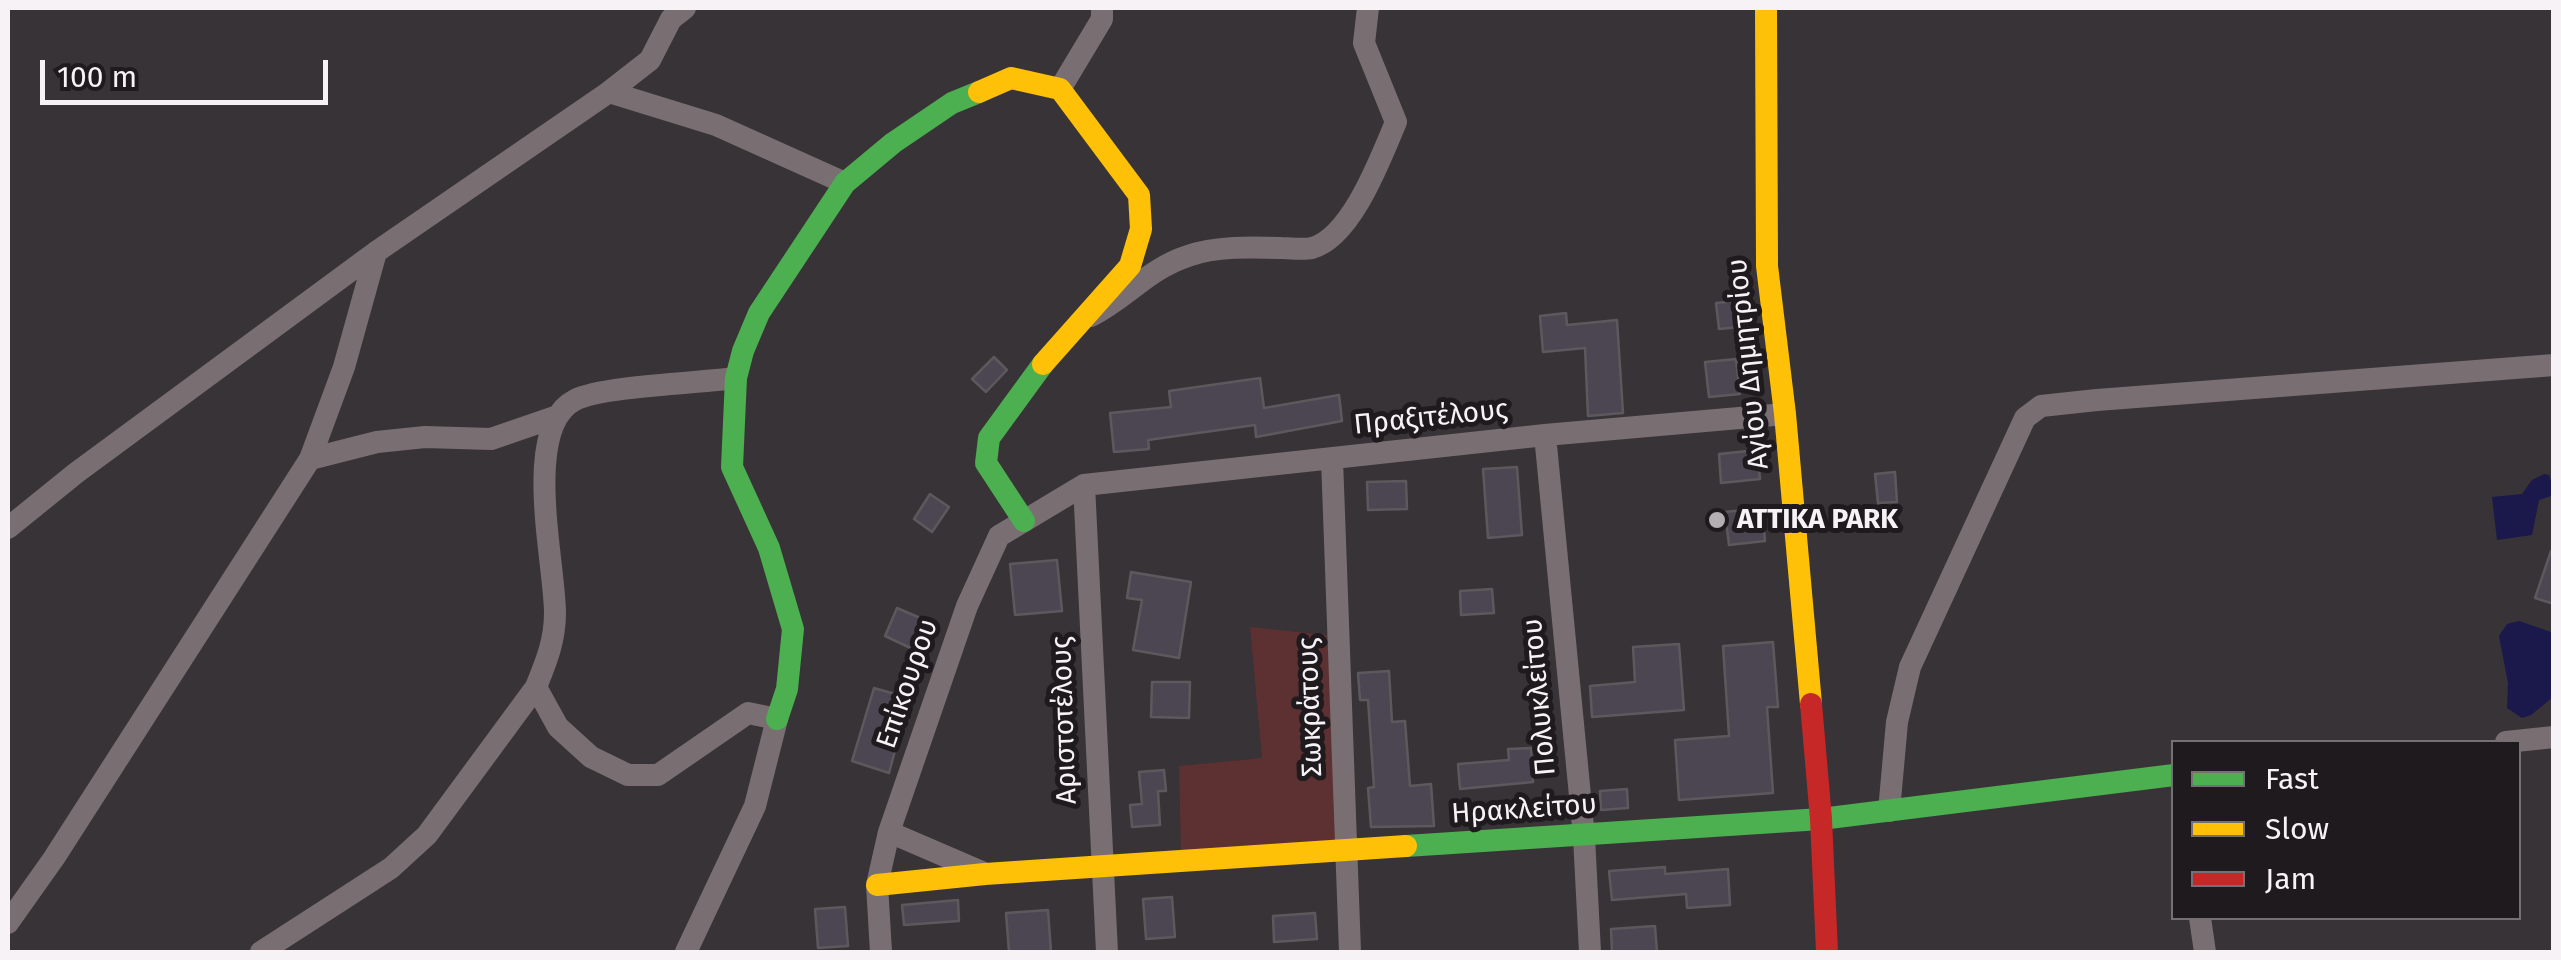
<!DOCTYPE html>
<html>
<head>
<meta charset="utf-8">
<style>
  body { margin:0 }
  #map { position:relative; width:2561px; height:960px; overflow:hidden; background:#373337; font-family:"Fira Sans",sans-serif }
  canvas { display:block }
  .frame { position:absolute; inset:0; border:10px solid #f7f2f6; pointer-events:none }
  .legend { position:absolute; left:2171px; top:740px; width:350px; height:180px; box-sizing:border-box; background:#1e1a1d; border:2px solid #757074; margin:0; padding:12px 18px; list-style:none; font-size:30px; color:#f7f2f6 }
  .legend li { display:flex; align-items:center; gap:20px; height:50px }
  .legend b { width:50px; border:2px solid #757074 }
  .scale { position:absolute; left:40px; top:60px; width:288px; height:45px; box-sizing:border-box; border:5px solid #f7f2f6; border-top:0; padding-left:12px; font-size:30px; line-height:35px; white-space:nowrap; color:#f7f2f6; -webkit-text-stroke:8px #1e1a1d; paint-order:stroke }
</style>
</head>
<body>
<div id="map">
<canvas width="2561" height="960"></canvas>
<div class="frame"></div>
<ul class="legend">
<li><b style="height:12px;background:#4caf50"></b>Fast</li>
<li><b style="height:12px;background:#ffc107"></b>Slow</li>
<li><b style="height:12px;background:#c62828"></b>Jam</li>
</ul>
<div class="scale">100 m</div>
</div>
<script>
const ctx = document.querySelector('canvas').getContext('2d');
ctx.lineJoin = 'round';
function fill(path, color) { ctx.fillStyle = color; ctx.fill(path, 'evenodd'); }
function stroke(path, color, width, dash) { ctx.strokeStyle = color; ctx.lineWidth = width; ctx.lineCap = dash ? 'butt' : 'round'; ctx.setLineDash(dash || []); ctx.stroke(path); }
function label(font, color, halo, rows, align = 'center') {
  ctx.font = font + ' "Fira Sans",sans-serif'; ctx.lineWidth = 10; ctx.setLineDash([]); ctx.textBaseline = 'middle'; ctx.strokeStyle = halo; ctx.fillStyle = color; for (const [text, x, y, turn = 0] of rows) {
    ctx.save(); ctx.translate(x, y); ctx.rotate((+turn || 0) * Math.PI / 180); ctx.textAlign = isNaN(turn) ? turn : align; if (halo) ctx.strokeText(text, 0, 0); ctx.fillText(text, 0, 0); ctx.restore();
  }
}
fill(new Path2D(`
  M1250 627 1328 635 1337 857 1181 855 1179 766 1262 758Z`), '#5d3031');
fill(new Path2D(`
  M2544 474 2549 475 2553 487 2551 496 2539 500 2532 535 2497 540 2492 497 2522 494 2532 480Z
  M2519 621 2554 633 2553 697 2531 715 2522 718 2507 708 2508 683 2499 636 2507 624Z`), '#1b184c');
const building = new Path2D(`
  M1748 300 1751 326 1719 329 1716 303Z
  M1566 313 1567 325 1617 320 1623 413 1588 416 1585 348 1543 352 1540 316Z
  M994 357 1007 370 986 392 972 379Z
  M1736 359 1740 394 1709 397 1705 362Z
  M1260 378 1264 408 1339 395 1342 421 1256 437 1255 425 1148 440 1149 449 1114 452 1110 413 1171 407 1169 391Z
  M1757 450 1760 479 1721 483 1719 454Z
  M1517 467 1522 535 1488 538 1483 469Z
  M1895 472 1897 502 1878 503 1875 474Z
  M1406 481 1407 509 1368 510 1367 482Z
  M930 494 949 507 932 532 914 519Z
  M1762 508 1765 541 1729 545 1725 512Z
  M2551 551H2554V604L2535 598Z
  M1057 560 1062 611 1015 615 1010 564Z
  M1131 572 1191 582 1179 658 1133 650 1142 600 1127 598Z
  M1492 589 1494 613 1461 615 1460 591Z
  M897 608 932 623 919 652 885 636Z
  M1773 642 1778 707H1767L1773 793 1679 800 1675 740 1729 736 1723 646Z
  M1679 644 1684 710 1592 717 1590 686 1635 682 1633 647Z
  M1389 671 1392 722 1405 721 1410 786 1431 784 1434 826 1371 827 1368 788 1374 787 1368 700H1360L1358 673Z
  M1152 682H1190L1189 718 1151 717Z
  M874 688 909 698 889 773 852 761Z
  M1531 748 1533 782 1460 789 1458 764 1509 760 1508 749Z
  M1164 770 1166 791H1158L1160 825 1132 827 1130 805 1142 804 1139 772Z
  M1627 789 1628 808 1601 810 1600 791Z
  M1665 867V874L1728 869 1730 905 1687 908 1686 894 1612 900 1609 871Z
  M1172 897 1175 937 1146 939 1143 899Z
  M958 900 959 921 904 925 902 905Z
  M845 907 848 946 818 948 815 909Z
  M1048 910 1051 952H1009L1006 913Z
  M1315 913 1317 939 1274 942 1273 916Z
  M1655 926 1657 952H1612L1611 929Z`);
fill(building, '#4c4653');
stroke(building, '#5c595d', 2.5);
stroke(new Path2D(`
  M685 8 671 19 650 60 609 92 716 125 845 183
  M1060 89 1102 19V8
  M1091 316C1128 297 1148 269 1188 256 1215 246 1252 247 1281 248 1290 248 1303 250 1312 248 1352 237 1381 157 1396 122L1364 43 1368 8
  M1545 435 1584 837 1590 952
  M310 459 377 442 425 437 491 439 555 417
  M1332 459 1350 952
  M1084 485 1107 952
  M8 528 76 473 376 252 609 92
  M2506 742 2554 737
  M1889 811 1897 722 1910 667 2025 418 2041 406 2097 400 2554 365
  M889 832 982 872
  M2200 918 2205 952
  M8 923 54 858 310 459 344 367 376 252
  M261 952 391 868 427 835 536 687
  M686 952 755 806 777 719 748 713 658 775H628L591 757 558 727 536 687C546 662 555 641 555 613 555 563 521 427 575 400 603 386 699 383 736 378
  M881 952 877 885 889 832 967 606 999 536 1084 485 1545 435 1785 414`), '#796f73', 22);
stroke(new Path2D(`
  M1024 521 986 463 989 438 1043 364
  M777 719 787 689 793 629 769 548 732 467 736 378 743 351 759 313 845 183 893 143 952 103 979 92
  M1406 846 1821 819 2174 775`), '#4caf50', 22);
stroke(new Path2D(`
  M1766 8 1767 266 1785 414 1811 704
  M979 92 1011 78 1060 89 1139 195 1141 229 1130 266 1043 364
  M877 885 985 874 1406 846`), '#ffc107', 22);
stroke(new Path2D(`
  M1811 704 1821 819 1827 952`), '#c62828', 22);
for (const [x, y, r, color] of [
  [1717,520,10,"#b4afb3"]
]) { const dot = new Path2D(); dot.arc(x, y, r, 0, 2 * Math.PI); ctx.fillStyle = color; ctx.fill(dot); stroke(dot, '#1e1a1d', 4); }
label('28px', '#f7f2f6', '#1e1a1d', [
  ["Αγίου Δημητρίου",1749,364,-96],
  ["Πραξιτέλους",1431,418,-6],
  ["Επίκουρου",908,684,-71],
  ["Πολυκλείτου",1540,697,-95],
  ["Σωκράτους",1311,707,-92],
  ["Αριστοτέλους",1065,720,-92],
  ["Ηρακλείτου",1524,810,-4]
]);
label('bold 28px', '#f7f2f6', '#1e1a1d', [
  ["ATTIKA PARK",1737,520]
], 'left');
</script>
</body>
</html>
